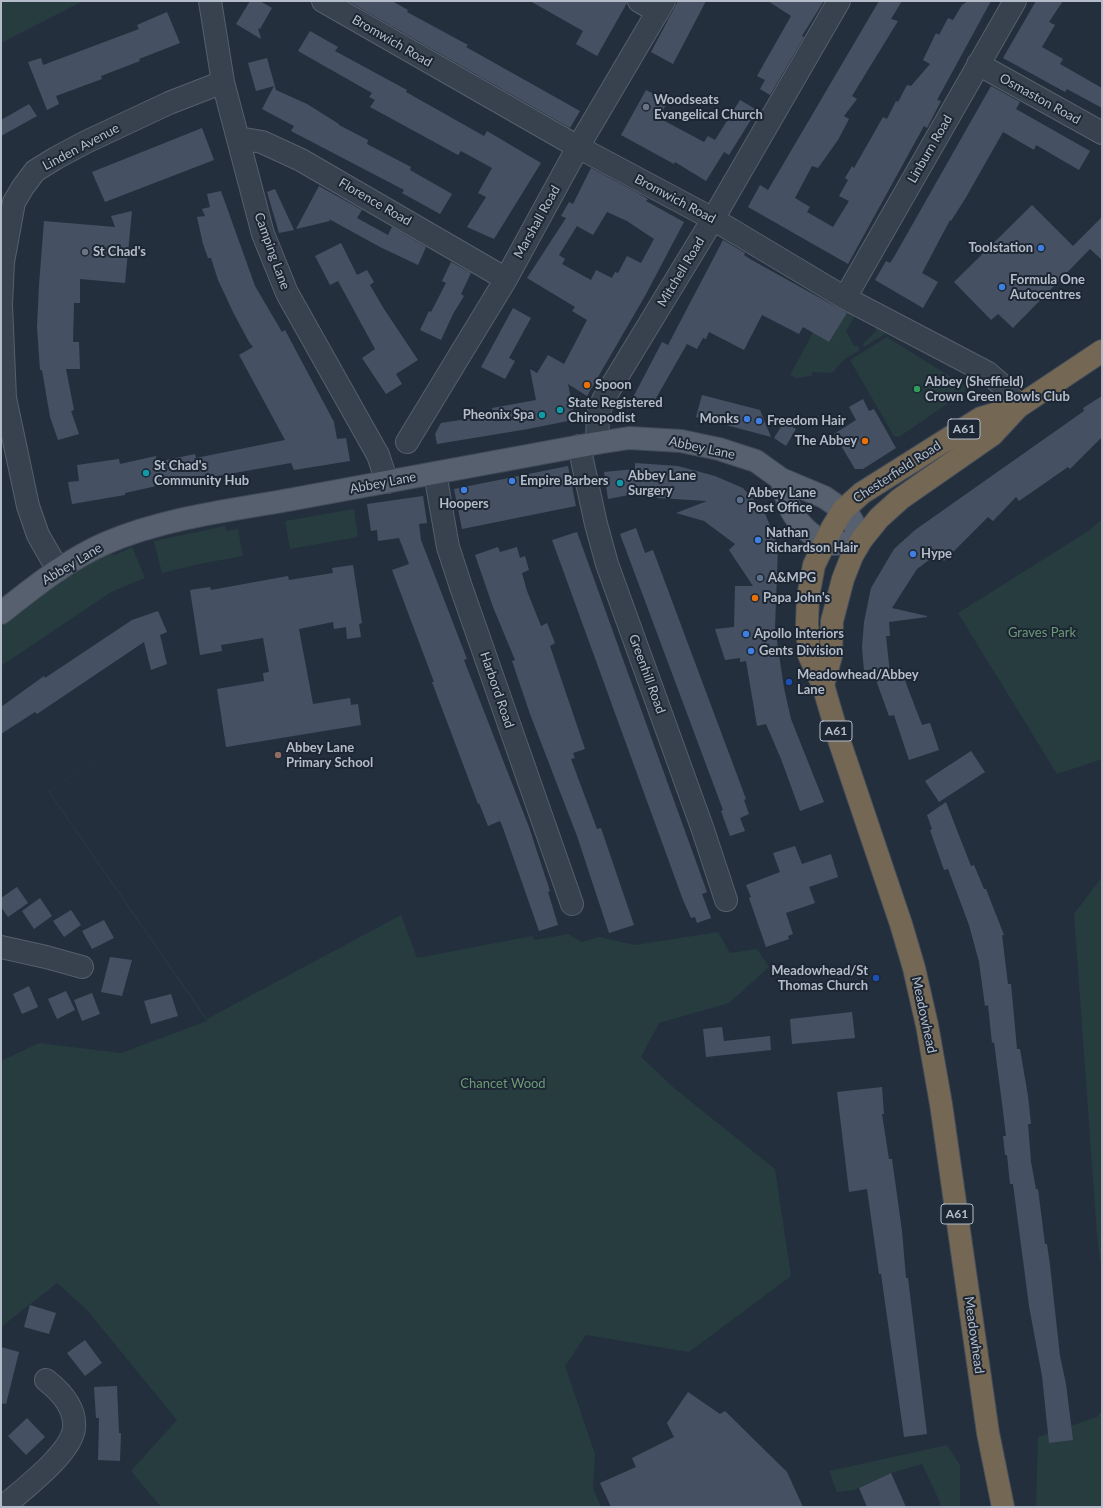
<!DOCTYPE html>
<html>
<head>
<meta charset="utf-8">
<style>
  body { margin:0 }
  #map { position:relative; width:1103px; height:1508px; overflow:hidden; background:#242f3e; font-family:Lato,sans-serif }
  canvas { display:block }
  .frame { position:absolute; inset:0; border:2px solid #b4bcc9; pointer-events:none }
</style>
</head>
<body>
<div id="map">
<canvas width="1103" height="1508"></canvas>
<div class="frame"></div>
</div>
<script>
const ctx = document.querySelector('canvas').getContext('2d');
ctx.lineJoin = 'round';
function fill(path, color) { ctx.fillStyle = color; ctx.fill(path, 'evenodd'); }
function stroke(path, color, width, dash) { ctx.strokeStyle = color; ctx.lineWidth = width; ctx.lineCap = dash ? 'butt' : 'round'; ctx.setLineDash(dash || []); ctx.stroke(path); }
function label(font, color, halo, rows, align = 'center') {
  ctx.font = font + ' Lato,sans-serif'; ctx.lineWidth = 4; ctx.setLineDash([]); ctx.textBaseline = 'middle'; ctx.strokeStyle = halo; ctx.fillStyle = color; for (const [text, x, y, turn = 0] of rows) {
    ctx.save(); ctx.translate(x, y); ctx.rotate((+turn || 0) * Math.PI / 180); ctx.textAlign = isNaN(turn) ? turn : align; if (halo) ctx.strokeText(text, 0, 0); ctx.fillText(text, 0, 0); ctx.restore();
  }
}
fill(new Path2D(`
  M1 1H83L1 43Z
  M850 308 857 312 846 331 854 346H858L860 350 845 359 832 373 813 372 811 376 797 378 790 375 817 325 834 334Z
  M875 323 888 332 864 347 863 344 876 331Z
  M887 337 967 387 966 391 899 437 894 436 850 360Z
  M354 509 358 537 290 549 285 521Z
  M1102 519V759L1057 774 958 613 1090 530Z
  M225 526 226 531 238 529 243 556 199 564 162 573 154 541Z
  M132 547 145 578 111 592 1 666V627L76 568 107 553 115 555Z
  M168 718 49 791 207 1019 401 915 417 958 532 936 535 940 568 934 582 942 599 937 635 945 718 932 730 953 757 949 769 967 729 1003 659 1023 641 1057 674 1088 775 1169 791 1276 689 1352 586 1335 565 1366 595 1454 593 1488 601 1507H161L131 1471 177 1420 86 1309 57 1283 1 1327V1061L39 1043 121 1053 207 1021 48 791Z
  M1102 877V1274L1097 1235 1074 914Z
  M1102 1410V1507H1036L1038 1437 1097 1417Z
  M947 1445 960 1465V1507H940V1502L922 1464 891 1473 854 1490 837 1492 829 1471Z`), '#263c3f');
fill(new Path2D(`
  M250 1H260L272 8 260 29 258 28 261 39 236 24Z
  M348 1H392L408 10 407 12 468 45 466 47 580 111 570 128Z
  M530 1H627V3L597 56 576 44 583 31Z
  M678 1H706L673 64 651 52Z
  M768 1H824L802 36 804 37 770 95 760 89 765 80 757 76 791 16Z
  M879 1H902L891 19 898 21 852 96 857 99 844 116 849 119 838 140 818 168 812 166 795 198 810 207 807 212 833 227 849 201 839 196 848 180 845 178 852 166 854 168 883 117 887 119 896 101 898 102 907 85 911 86 930 64 923 60 936 33 939 35 948 18 953 20 962 5 968 1H991L937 100 941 101 927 128 924 126 848 264 748 207 760 185 768 190Z
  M1036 1H1063L1049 22 1055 25 1042 47 1063 59 1060 64 1102 88V108L1067 89 1065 92 1003 58Z
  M167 12 180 43 139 59 140 61 101 76 102 79 56 96 59 104 47 110 28 62 41 58 43 65 139 29 137 25Z
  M310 31 338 47 335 51 407 90 406 92 484 136 487 131 541 163 494 239 467 227 486 197 478 193 492 168 461 151 458 155 370 107 375 100 369 97 372 93 298 51Z
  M267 58 276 90 307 104 339 124V125L368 140 367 144 411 167 410 170 452 194 440 214 402 193 404 190 291 131 294 126 262 109 274 86 256 91 248 63Z
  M991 86 1020 102 1016 109 1090 151 1079 170 1036 145 1034 150 1003 132 965 199 951 221 950 220 922 273 938 282 923 308 875 280 886 261 890 263 894 257Z
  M646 90 668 101 659 118 704 142 708 136 715 140 740 100 757 110 729 155 724 152 706 181 675 162 674 164 621 135Z
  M29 104 37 116 1 136V120Z
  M202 128 214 160 105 202 92 172Z
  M591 168 638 193 648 199 646 201 684 222 645 296 587 396 568 384 574 414 567 416 568 421 528 429 437 444 435 434 441 423 494 415 492 408 536 400 530 369 537 373 548 355 564 364 587 320 572 311 575 307 527 278 566 218 561 216 569 202 573 204ZM607 212 627 221 654 239 641 263 627 256 618 273 615 272 612 278 596 270 591 280 562 264 565 259 559 255 577 226 593 235Z
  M319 186 362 210 357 218 388 235 392 227 426 247 418 265 380 247 329 219 330 221 296 229Z
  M275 189 294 230 279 233 267 192Z
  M221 191 255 286 282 332 285 330 334 422 337 439 346 438 350 461 294 470 291 463 206 478V475L125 493V495L72 504 68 482 79 481 77 465 119 459 120 464 156 456 157 462 195 454 196 458 285 440 239 355 253 347 249 342 233 312 218 280 211 258H208L203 244 197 217 205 216 202 209 210 207 207 194Z
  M1032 205 1073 246 1102 217V260L1090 249 1013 328 998 314 991 320 954 282Z
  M132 211 125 283 80 279V303H74L73 342H79L80 369H66L74 410 71 411 79 434 58 440 50 417 42 370H40L37 327 39 285 44 221 115 227 111 216Z
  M723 240 745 253 744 255 750 259 847 313 829 342 803 327 799 334 762 315 744 350 709 332 706 339 703 338 697 349 687 344 651 407H628L662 342 668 345Z
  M341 243 357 275 367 270 374 282 370 285 384 309 418 360 396 374 402 384 386 394 362 358 375 349 338 281 330 285 315 256Z
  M451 262 471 273 461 294 464 296 453 314 441 340 420 330 429 311 431 312 446 283 442 281Z
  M513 308 531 318 509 358 515 361 505 379 481 367Z
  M702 395 760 410 771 437 696 417Z
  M1102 396V437L1070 469 1068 467 1019 501 1016 497 993 521 988 517 944 561 937 554 917 569 892 608 927 616V617L889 622 890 636H886L890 674 901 670 922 725 930 723 939 750 909 760 894 715 889 716 872 669 864 671 862 647 864 622 871 588 894 549 915 530 1084 411 1083 408Z
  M863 399 869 411 874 409 896 448 863 469H855L834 434 856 420 849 407Z
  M784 422 796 429 786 446 774 438Z
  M635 463 678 466 715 476 743 488 764 511 778 545 775 628 784 688 791 719 824 802 800 811 781 759 766 724 757 726 746 661 740 662V658L725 660 715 629 734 627 735 586H753L729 550 735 544 704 521 676 513 707 501 657 498 655 490 608 499 604 472 635 469Z
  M568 466 576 506 462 529 454 489Z
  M423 496 427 523 419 524 421 540 467 659 464 660 529 827 550 891 548 892 558 925 539 931 503 828 500 821 488 826 479 803 478 804 432 682H434L392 570 409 564 399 538 378 541 377 530 371 531 367 504Z
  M636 528 645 553 653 550 746 799 744 800 749 814 740 818 745 831 730 836 721 811 723 810 620 534Z
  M577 532 707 892 702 894 711 918 697 923 695 917 691 918 683 900 552 540Z
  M498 547 500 552 517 547 520 558 525 556 529 570 522 573 527 591 541 626 547 623 555 643 550 646 585 749 573 753 575 758 571 759 597 829 601 828 634 925 609 933 577 836 530 714 512 661 515 660 493 607 475 555Z
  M353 565 362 623 359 624 361 637 347 639 346 627 334 629 333 622 299 629 313 704 350 698 351 705 358 704 361 725 226 747 217 689 264 681 263 673 269 672 263 638 221 645 222 651 200 655 190 590 210 587 211 590 288 576 289 580 333 573 332 568Z
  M158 611 167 632 160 635 167 664 151 670 144 642 37 714 35 712 1 734V707L44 676 45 678 132 620Z
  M971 751 985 772 939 802 925 781Z
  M946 802 971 866 974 865 984 889H986L1004 935H1002L1008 984H1011L1017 1049H1020L1028 1096 1031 1124H1028L1031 1162 1036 1189H1038L1045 1244H1047L1050 1265 1060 1356 1066 1384 1073 1440 1049 1443 1042 1376 1029 1306 1013 1184H1010L1007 1155H1005L1003 1136H1006L1002 1103 994 1042 992 1043 988 1005 985 1006 979 962 969 925 948 869 944 870 930 830 932 829 927 815Z
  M795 846 802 864 831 854 838 877 809 887 815 903 786 913 793 934 788 936 789 939 766 947 749 898 751 897 746 885 780 872 773 853Z
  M17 887 28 903 8 917 1 907V898Z
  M40 898 52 916 34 929 22 911Z
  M71 910 81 925 64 937 53 921Z
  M104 920 114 938 92 949 82 931Z
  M110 957 132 960 122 996 101 992Z
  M29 986 38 1007 22 1014 13 994Z
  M66 991 75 1010 57 1019 48 999Z
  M92 993 100 1014 82 1021 74 1000Z
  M171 994 178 1016 151 1024 144 1001Z
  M852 1012 855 1038 792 1044 790 1019Z
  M722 1027 724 1041 770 1036 771 1050 706 1057 703 1029Z
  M882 1087 884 1114H882L889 1159H892L902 1231 906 1278H908L927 1434 904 1437 881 1274H879L867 1189 849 1192 837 1092Z
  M30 1305 56 1313 49 1334 24 1327Z
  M85 1340 102 1363 85 1376 67 1353Z
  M1 1347 19 1352 6 1404 1 1403Z
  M117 1386 119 1433H121L120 1461 98 1460 99 1418H96L94 1387Z
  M688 1392 720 1414 725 1411 787 1472 803 1507H611L600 1483 636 1467 632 1458 674 1437 667 1423Z
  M27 1418 45 1437 26 1455 8 1436Z
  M891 1473 906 1507H867L859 1488Z`), '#455162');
const minor = new Path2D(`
  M210 1 223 82 263 234 287 293 378 455 387 482
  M323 1 578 147 713 219 845 298 988 373 1002 385 1018 407
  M639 1 658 12
  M978 64 1102 133
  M238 138 262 142 301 160 506 279
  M845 298 1015 1
  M407 442 506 279 578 147 664 1
  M597 443 598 416 603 400 713 219 839 1
  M579 446 596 524 607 564 703 830 726 900
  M435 473 448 547 461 587 572 904
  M58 570 38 535 28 506 5 398 1 305 3 262 14 202 23 187 35 171 56 158 86 142 169 103 223 82
  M1 947 46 957 82 967
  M3 1507C21 1491 72 1453 74 1428 76 1407 60 1391 46 1380`);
const major = new Path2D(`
  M1 613C34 587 67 560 106 543 166 517 235 510 299 498 399 480 498 461 597 443L629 438 681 441 719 449 756 461 781 479 824 497 843 510 850 517 862 539C853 541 843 544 834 544 816 543 796 522 789 506 786 497 784 488 781 479`);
const highway = new Path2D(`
  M823 685 809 655 807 624 808 597 814 565 832 528 843 510 862 493 981 418 1018 407
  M1003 1507 988 1433 941 1104 927 1025 914 968 901 924 840 743 823 685 831 656 832 621 843 579 852 556 862 539 879 518 900 499 992 435 1018 407 1102 351`);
stroke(minor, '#565f6c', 24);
stroke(major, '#414a57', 24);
stroke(highway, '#434c59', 24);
stroke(minor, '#38414e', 22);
stroke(major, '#56606e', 22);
stroke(highway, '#746855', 22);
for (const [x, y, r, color] of [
  [646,107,4,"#6b7280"],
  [1041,248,4,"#3f7fe0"],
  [85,252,4,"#6b7280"],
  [1002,287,4,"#3f7fe0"],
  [587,385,4,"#e8710a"],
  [917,389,4,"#2e9e5b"],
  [560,410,4,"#0f9aa8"],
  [542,415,4,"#0f9aa8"],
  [747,419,4,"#3f7fe0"],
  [759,421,4,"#3f7fe0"],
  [865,441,4,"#e8710a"],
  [146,473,4,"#0f9aa8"],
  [512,481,4,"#3f7fe0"],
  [620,483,4,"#0f9aa8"],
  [464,490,4,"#3f7fe0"],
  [740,500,4,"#5c6f8a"],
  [758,540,4,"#3f7fe0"],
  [913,554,4,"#3f7fe0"],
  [760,578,4,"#5c6f8a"],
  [755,598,4,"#e8710a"],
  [746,634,4,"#3f7fe0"],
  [751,651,4,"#3f7fe0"],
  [789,682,4,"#1a4fb4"],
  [278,755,4,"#8d6e63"],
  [876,978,4,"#1a4fb4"]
]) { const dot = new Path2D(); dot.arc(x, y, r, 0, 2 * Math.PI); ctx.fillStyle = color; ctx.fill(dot); stroke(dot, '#1d2633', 1.5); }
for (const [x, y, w] of [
  [964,429,32],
  [836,731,32],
  [957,1214,32]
]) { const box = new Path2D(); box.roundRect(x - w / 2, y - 10, w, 20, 3); ctx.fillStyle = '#1d2633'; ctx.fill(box); stroke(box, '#b4bcc9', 1); }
label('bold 12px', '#b4bcc9', null, [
  ["A61",964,429],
  ["A61",836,731],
  ["A61",957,1214]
]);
label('13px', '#b4bcc9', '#1d2633', [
  ["Bromwich Road",392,41,30],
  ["Osmaston Road",1040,99,29],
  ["Linden Avenue",81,147,-28],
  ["Linburn Road",930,149,-60],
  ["Bromwich Road",675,199,28],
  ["Florence Road",375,202,30],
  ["Marshall Road",537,222,-61],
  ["Camping Lane",272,251,70],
  ["Mitchell Road",681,272,-59],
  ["Abbey Lane",702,448,12],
  ["Chesterfield Road",897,472,-33],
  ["Abbey Lane",383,483,-11],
  ["Abbey Lane",72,564,-31],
  ["Greenhill Road",647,674,70],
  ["Harbord Road",497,690,71],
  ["Meadowhead",924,1015,78],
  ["Meadowhead",974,1335,82]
]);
label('bold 13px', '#b4bcc9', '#1d2633', [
  ["Woodseats",654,100],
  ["Evangelical Church",654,115],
  ["Toolstation",1033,248,"right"],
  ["St Chad's",93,252],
  ["Formula One",1010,280],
  ["Autocentres",1010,295],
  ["Abbey (Sheffield)",925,382],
  ["Crown Green Bowls Club",925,397],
  ["Spoon",595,385],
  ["State Registered",568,403],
  ["Chiropodist",568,418],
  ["Pheonix Spa",534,415,"right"],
  ["Monks",739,419,"right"],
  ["Freedom Hair",767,421],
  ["The Abbey",857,441,"right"],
  ["St Chad's",154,466],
  ["Community Hub",154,481],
  ["Abbey Lane",628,476],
  ["Surgery",628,491],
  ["Empire Barbers",520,481],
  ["Abbey Lane",748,493],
  ["Post Office",748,508],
  ["Hoopers",464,504,"center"],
  ["Nathan",766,533],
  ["Richardson Hair",766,548],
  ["Hype",921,554],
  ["A&MPG",768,578],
  ["Papa John's",763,598],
  ["Apollo Interiors",754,634],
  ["Gents Division",759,651],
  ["Meadowhead/Abbey",797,675],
  ["Lane",797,690],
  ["Abbey Lane",286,748],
  ["Primary School",286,763],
  ["Meadowhead/St",868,971,"right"],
  ["Thomas Church",868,986,"right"]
], 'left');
label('13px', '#6b9a76', '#1d2633', [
  ["Graves Park",1042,633],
  ["Chancet Wood",503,1084]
]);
</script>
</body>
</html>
